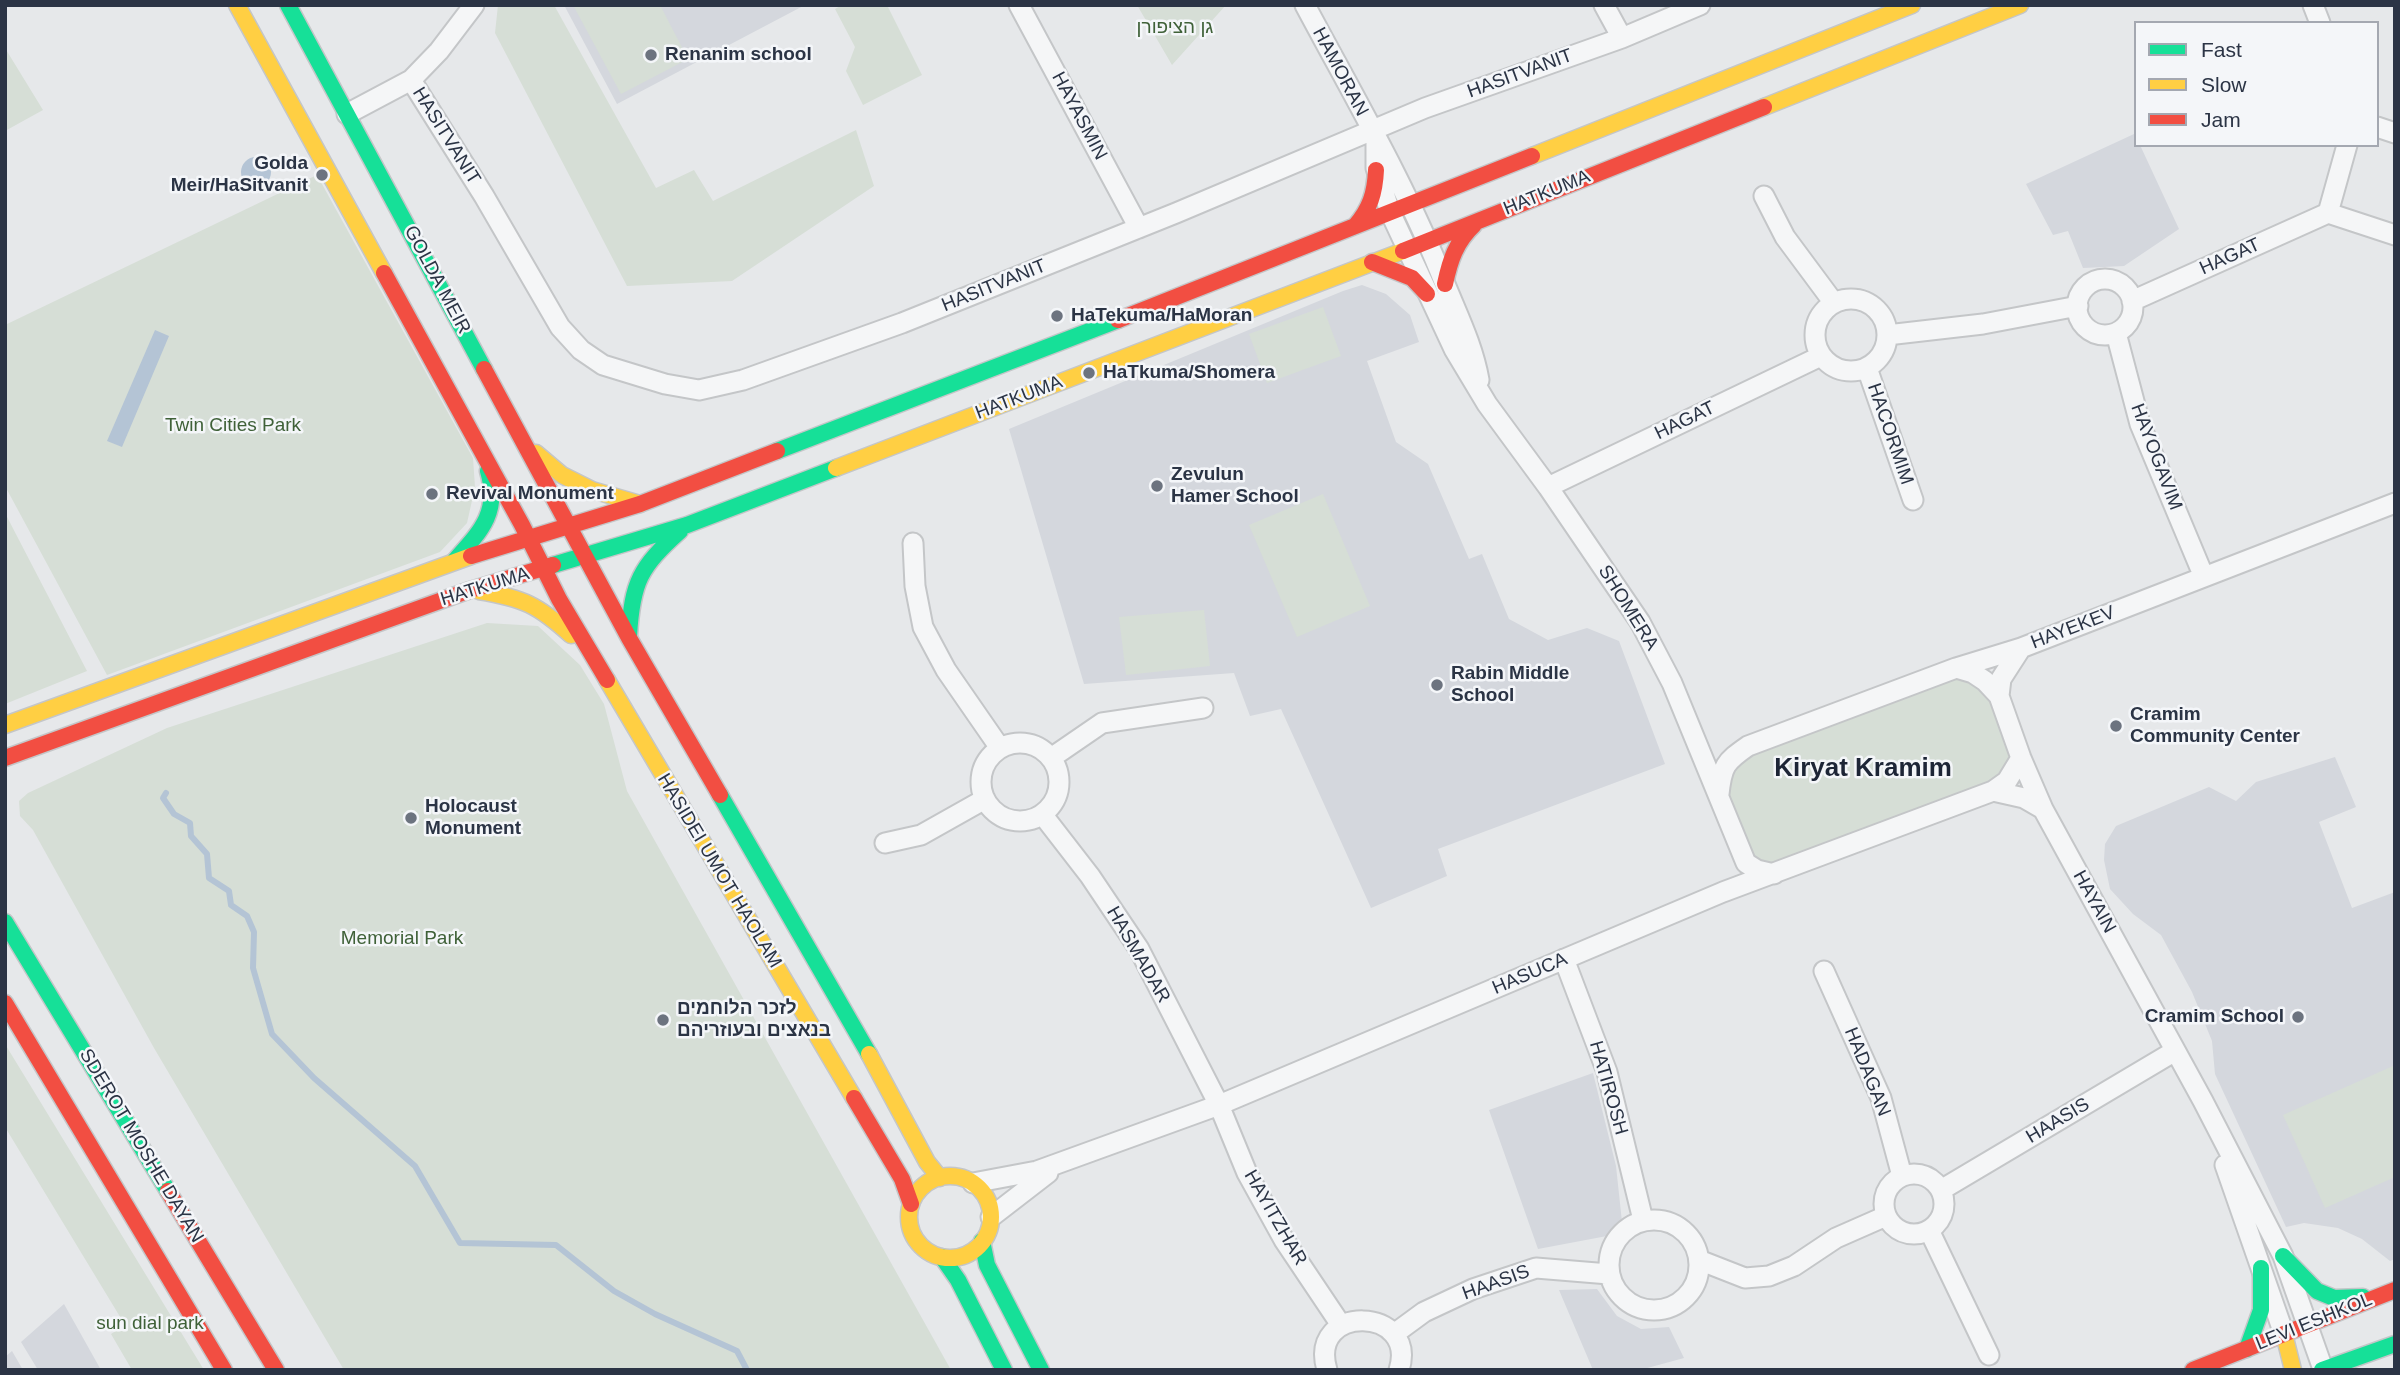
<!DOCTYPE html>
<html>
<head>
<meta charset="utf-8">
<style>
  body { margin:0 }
  #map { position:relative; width:2400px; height:1375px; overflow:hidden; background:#e6e8ea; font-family:Helvetica,sans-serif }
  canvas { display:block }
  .frame { position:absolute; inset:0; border:7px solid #2b3445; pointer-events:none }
  .legend { position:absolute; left:2134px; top:21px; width:245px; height:126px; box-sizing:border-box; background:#f4f6f9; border:2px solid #a4a8b1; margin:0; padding:9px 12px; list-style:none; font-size:21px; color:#2b3445 }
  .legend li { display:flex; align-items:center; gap:14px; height:35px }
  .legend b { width:35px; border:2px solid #a4a8b1 }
</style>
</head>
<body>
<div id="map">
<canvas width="2400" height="1375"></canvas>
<div class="frame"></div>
<ul class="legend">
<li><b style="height:9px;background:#16e098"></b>Fast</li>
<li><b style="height:9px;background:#ffcf43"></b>Slow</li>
<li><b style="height:9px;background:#f24e42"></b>Jam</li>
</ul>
</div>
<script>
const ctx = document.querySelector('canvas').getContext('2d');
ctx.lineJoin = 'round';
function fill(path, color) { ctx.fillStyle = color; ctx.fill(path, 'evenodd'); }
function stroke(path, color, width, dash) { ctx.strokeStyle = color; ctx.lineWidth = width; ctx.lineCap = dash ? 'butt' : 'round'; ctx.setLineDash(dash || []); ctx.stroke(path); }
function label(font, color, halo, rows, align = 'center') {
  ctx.font = font + ' Helvetica,"Noto Sans Hebrew",sans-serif'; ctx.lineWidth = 5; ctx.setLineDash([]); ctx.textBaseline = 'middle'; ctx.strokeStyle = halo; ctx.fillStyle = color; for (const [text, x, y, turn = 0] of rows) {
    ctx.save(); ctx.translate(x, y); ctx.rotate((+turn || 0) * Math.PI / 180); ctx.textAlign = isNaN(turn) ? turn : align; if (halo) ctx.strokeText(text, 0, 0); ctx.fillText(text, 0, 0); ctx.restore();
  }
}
fill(new Path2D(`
  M564 5H805L617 104Z
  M2134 134 2136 145H2140L2179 229 2124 266 2083 268 2068 231 2053 235 2026 184Z
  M1362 285 1386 294 1410 315 1419 342 1367 361 1396 442 1428 464 1469 559 1482 554 1509 619 1548 640 1587 628 1619 641 1665 764 1438 849 1447 876 1371 908 1281 709 1250 716 1234 673 1084 684 1009 429 1343 291Z
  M2335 757 2356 807 2319 822 2352 908 2395 892V1259L2390 1261 2362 1239 2338 1228 2304 1223 2286 1227 2215 1074 2212 1041 2192 992 2161 935 2133 914 2110 889 2104 860 2105 844 2116 826 2209 787 2236 801 2256 782Z
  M1593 1073 1616 1166 1622 1222 1607 1236 1538 1249 1489 1110Z
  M1597 1289 1617 1316 1641 1329 1669 1327 1684 1358 1640 1370H1593L1559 1290Z
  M64 1304 101 1370H38L21 1342Z
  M12 1351 23 1370H5V1357Z`), '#d4d7dd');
fill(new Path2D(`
  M498 5H554L656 188 694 170 713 201 856 130 874 186 732 281 627 286 495 33Z
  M573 5H660L688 59 621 94Z
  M842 5H887L922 75 863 105 846 71 855 47 835 9Z
  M1137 5H1226L1172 65Z
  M5 48 43 110 5 131Z
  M317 175 473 458 475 487 467 523 440 552 107 675 5 486V325Z
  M1323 307 1341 356 1267 383 1249 334Z
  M1323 494 1370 606 1297 637 1249 525Z
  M5 513 87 671 5 704Z
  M1204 610 1210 666 1126 675 1119 617Z
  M487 623 538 626 580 665 604 704 627 791 951 1370H344L154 1048 33 830 20 816 19 801 28 793 167 728Z
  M1956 668 1999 696 2015 771 1774 874 1746 863 1721 772 1730 759Z
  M5 1044 204 1370H132L111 1334 125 1325 5 1127Z
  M2393 1066 2395 1070V1177L2325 1208 2283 1115Z`), '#d6ded6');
fill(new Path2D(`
  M241 172a15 15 0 1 1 30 0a15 15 0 1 1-30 0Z
  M155 330 169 336 122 447 107 441Z`), '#b4c4d5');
stroke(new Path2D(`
  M166 793 163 798 174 814 190 823 191 836 207 854 209 878 229 891 231 905 247 916 254 932 253 968 272 1034 314 1078 415 1166 460 1243 556 1245 614 1291 655 1314 737 1351 747 1370`), '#b4c4d5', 6);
const street = new Path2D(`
  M1019 5 1139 228
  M1305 5C1354 97 1407 187 1445 284 1458 316 1473 346 1479 380
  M1604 5 1622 38
  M2313 5 2320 23
  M411 80 484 196 560 327 581 350 603 365 665 384 699 390 743 380 902 323 1176 213 1425 108 1622 38 1700 5
  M347 114 411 80 439 51 474 5
  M2377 127 2395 133
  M1376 139V168L1390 212 1454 349 1487 404 1548 487 1640 622 1672 683 1746 863 1757 870 1774 874
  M2347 145 2328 213 2395 235
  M1764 196 1785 237 1834 303
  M2077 307a28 28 0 1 1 56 0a28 28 0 1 1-56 0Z
  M1815 335a36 36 0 1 1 72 0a36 36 0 1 1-72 0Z
  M2132 301 2328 213
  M2116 333 2140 424 2204 577
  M1887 335 1983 324 2078 306
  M1867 368 1913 500
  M1548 487 1821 356
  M913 543 915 586 923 627 946 670 1000 748
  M1956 668 1973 673 1985 681 1999 696 2021 758 2043 809 2203 1101 2283 1256 2323 1369
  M1999 696 2001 679 2021 648
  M981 782a39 39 0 1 1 78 0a39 39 0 1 1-78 0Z
  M1051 758 1102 723 1203 708
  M1993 791 2024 798 2043 809
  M1719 794C1722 766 1725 762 1748 746L1956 668 2021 648 2395 503
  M1042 814 1090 876 1139 949 1219 1105 1247 1173 1284 1240 1341 1325
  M885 843 921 835 985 799
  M1564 959 1607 1072 1643 1220
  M1824 971 1881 1098 1902 1176
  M2225 1165 2284 1334
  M1884 1204a30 30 0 1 1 60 0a30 30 0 1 1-60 0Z
  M973 1183 1037 1171 1219 1105 1723 892 1993 791 2007 781 2021 758
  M1941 1190 2175 1051
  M991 1217 1048 1173
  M1609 1265a45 45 0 1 1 90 0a45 45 0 1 1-90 0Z
  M1929 1230 1989 1355
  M1699 1260 1745 1278 1769 1276 1794 1266 1836 1238 1886 1216
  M1394 1334 1424 1312 1473 1289 1536 1268 1609 1274
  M1327 1370C1307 1303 1419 1306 1399 1370`);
const fast = new Path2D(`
  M288 5 484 369
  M777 451 1118 320
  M455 560C481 531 500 512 488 471
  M553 565 687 525 836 468
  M629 636C632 582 640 567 680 531
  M720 795 869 1054
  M5 922 168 1191
  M982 1241 987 1265 1041 1370
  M2283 1256 2317 1291 2334 1298 2363 1297
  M942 1257 958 1280 1004 1370
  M2247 1349 2261 1310V1268
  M2322 1370 2395 1344`);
const slow = new Path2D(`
  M237 5 384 273
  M1764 107 2020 5
  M1532 156 1912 5
  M536 453 562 475 592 490 640 504
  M836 468 1403 251
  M479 591C523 598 538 605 571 635
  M607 680 854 1098
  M5 725 471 556
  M869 1054 927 1162 940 1178
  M909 1217a41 41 0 1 1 82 0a41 41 0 1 1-82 0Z
  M2284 1334 2293 1370`);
const jam = new Path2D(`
  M1355 226C1370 209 1375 193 1376 170
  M1403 251 1764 107
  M1372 262 1412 278 1427 294
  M384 273 522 525 559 599 607 680
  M1445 284C1450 260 1456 242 1474 225
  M1118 320 1532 156
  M484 369 629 638 720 795
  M471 556 640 504 777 451
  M5 758 470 590 553 565
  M5 1003 224 1370
  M854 1098 902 1179 911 1204
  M168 1191 276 1370
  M2193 1370 2395 1290`);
stroke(street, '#c4c6c8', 23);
stroke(fast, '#c4c6c8', 19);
stroke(slow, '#c4c6c8', 19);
stroke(jam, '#c4c6c8', 19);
stroke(street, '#f5f6f7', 19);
stroke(fast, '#16e098', 16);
stroke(slow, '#ffcf43', 16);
stroke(jam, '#f24e42', 16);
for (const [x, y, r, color] of [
  [651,55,7,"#6c737f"],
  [322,175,7,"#6c737f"],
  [1057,316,7,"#6c737f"],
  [1089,373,7,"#6c737f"],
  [1157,486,7,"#6c737f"],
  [432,494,7,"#6c737f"],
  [1437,685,7,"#6c737f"],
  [2116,726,7,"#6c737f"],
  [411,818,7,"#6c737f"],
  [2298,1017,7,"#6c737f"],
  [663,1020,7,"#6c737f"]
]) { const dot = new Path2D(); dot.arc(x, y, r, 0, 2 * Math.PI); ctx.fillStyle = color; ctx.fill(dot); stroke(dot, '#f4f6f9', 2.5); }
label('19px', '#3f6138', '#f4f6f9', [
  ["גן הציפורן",1175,28],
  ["Twin Cities Park",233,426],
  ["Memorial Park",402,939],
  ["sun dial park",150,1324]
]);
label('bold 19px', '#2b3445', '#f4f6f9', [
  ["Renanim school",665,55],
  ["Golda",308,164,"right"],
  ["Meir/HaSitvanit",308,186,"right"],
  ["HaTekuma/HaMoran",1071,316],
  ["HaTkuma/Shomera",1103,373],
  ["Zevulun",1171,475],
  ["Hamer School",1171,497],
  ["Revival Monument",446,494],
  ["Rabin Middle",1451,674],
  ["School",1451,696],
  ["Cramim",2130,715],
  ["Community Center",2130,737],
  ["Holocaust",425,807],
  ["Monument",425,829],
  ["לזכר הלוחמים",677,1009],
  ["בנאצים ובעוזריהם",677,1031],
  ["Cramim School",2284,1017,"right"]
], 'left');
label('19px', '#2b3445', '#f4f6f9', [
  ["HAMORAN",1340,72,62],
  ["HASITVANIT",1520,74,-20],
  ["HAYASMIN",1079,116,62],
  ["HASITVANIT",446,136,58],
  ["HATKUMA",1547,193,-22],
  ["HAGAT",2230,257,-24],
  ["GOLDA MEIR",437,280,62],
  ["HASITVANIT",994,286,-22],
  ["HATKUMA",1019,398,-21],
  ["HAGAT",1685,421,-26],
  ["HACORMIM",1890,434,71],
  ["HAYOGAVIM",2156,457,69],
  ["HATKUMA",485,587,-17],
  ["SHOMERA",1628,608,58],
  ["HAYEKEV",2073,628,-21],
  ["HASIDEI UMOT HAOLAM",719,871,59],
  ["HAYAIN",2094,902,61],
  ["HASMADAR",1138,955,60],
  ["HASUCA",1530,974,-23],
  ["HADAGAN",1867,1072,68],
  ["HATIROSH",1608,1088,74],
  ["HAASIS",2058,1121,-31],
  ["SDEROT MOSHE DAYAN",141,1146,59],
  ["HAYITZHAR",1275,1218,60],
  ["HAASIS",1496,1283,-20],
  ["LEVI ESHKOL",2314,1322,-22]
]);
label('bold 26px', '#1d2536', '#f4f6f9', [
  ["Kiryat Kramim",1863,769]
]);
</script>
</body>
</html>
